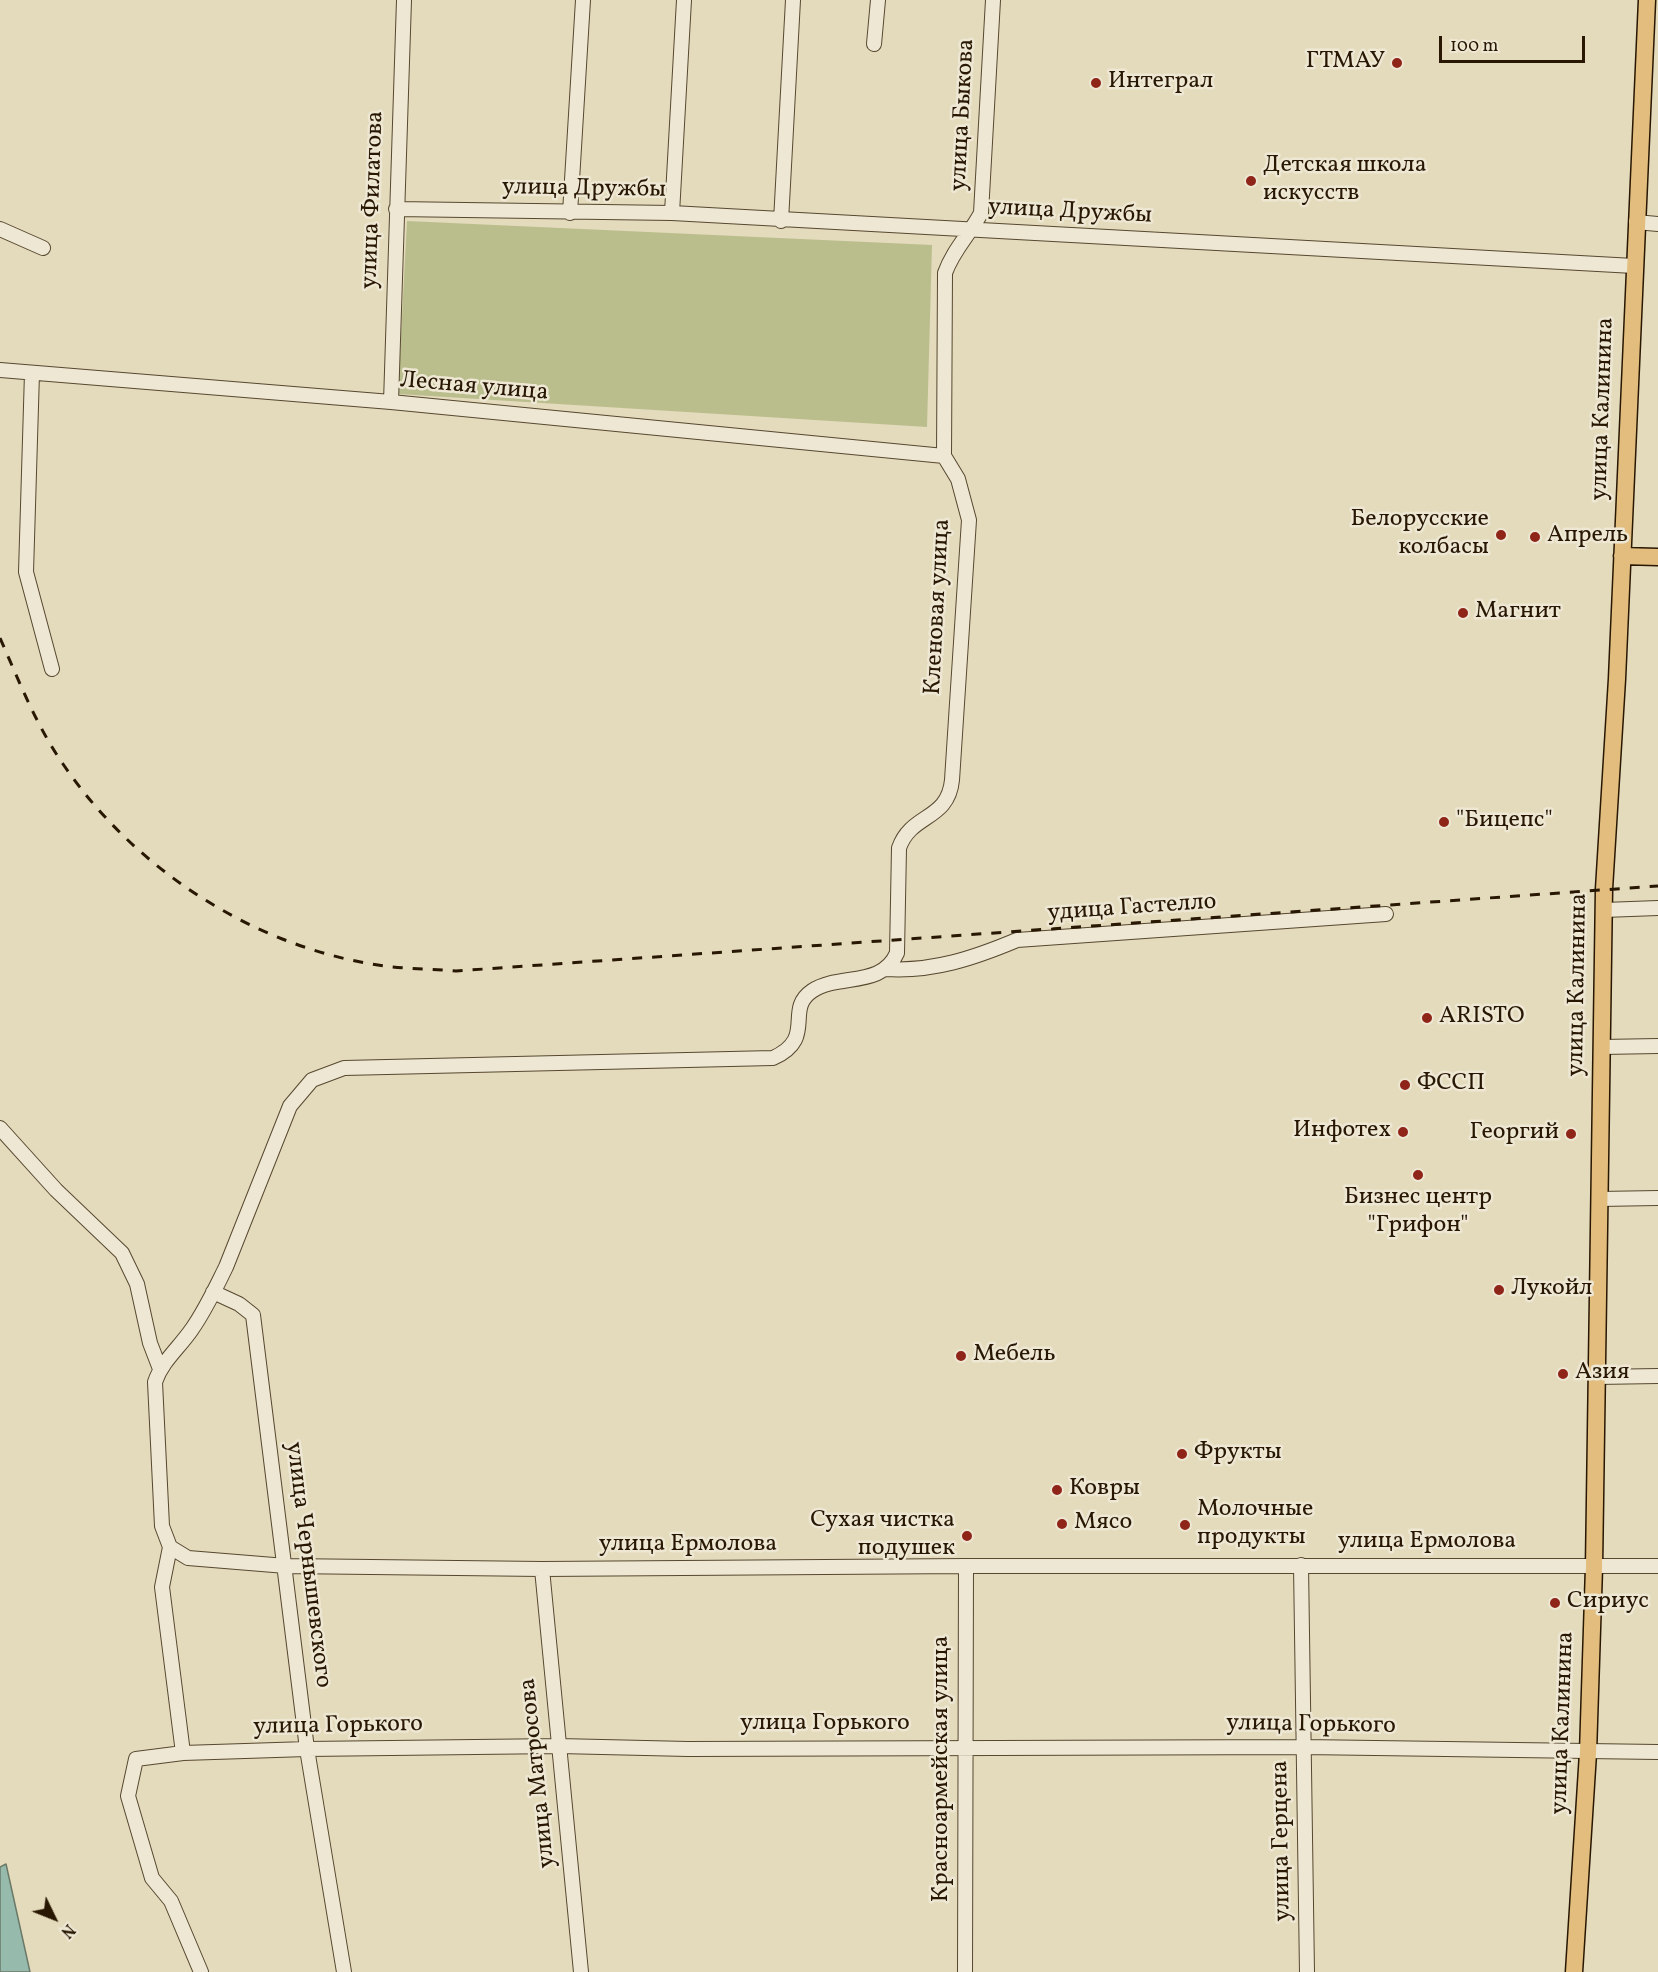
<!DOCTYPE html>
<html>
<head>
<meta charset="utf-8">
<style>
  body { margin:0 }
  #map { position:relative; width:1658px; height:1972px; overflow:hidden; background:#e4dabc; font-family:Vollkorn,serif }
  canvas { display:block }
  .north { position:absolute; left:24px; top:1888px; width:60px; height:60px; -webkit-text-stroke:4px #ede7d3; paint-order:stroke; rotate:133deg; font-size:16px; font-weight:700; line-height:24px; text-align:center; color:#281702 }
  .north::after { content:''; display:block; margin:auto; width:21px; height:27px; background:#281702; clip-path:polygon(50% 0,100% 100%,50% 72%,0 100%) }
  .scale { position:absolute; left:1439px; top:36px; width:146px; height:27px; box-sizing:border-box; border:3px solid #281702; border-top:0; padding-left:8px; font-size:18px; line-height:21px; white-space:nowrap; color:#281702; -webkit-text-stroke:4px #ede7d3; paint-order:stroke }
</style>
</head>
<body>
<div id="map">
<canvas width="1658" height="1972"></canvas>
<div class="north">N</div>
<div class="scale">100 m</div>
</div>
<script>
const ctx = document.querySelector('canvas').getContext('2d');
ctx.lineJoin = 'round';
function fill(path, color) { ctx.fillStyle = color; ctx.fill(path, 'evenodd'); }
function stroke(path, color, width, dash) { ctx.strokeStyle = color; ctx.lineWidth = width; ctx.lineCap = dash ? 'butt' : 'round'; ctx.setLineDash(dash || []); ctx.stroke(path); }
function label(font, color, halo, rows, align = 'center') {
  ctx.font = font + ' Vollkorn,serif'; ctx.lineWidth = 5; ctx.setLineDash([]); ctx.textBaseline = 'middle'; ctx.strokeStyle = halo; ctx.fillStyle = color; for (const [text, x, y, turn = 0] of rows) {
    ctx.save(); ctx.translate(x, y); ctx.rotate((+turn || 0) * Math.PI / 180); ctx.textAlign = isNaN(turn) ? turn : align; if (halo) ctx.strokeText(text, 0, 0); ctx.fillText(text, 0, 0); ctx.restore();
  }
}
fill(new Path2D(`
  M407 221 932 245 927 427 398 394Z`), '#babe8d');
const water = new Path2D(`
  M6 1864 30 1972H0V1867Z`);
fill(water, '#96bbac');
stroke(water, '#6a7968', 1.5);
const minor = new Path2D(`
  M993 0 981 213C970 234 953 250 945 273L944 456 958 479 969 520 952 780C948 821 911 813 899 848L897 953C882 988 839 973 812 991 784 1010 817 1038 773 1058L344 1068 312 1080 290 1106 226 1267C216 1287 206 1309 192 1329 180 1347 162 1361 155 1382L162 1526 170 1547 188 1558 286 1566 542 1569 966 1566H1658
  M874 44 878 0
  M396 209 672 213 1634 266
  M570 213 583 0
  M672 213 684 0
  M781 221 793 0
  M1636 222 1658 224
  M0 229 43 248
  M0 370 391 402 944 456
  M32 373 26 572 52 669
  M391 402 404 0
  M1604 910 1658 908
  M886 969C933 972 974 958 1017 940L1386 914
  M1602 1047 1658 1046
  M0 1128 56 1190 122 1253 137 1284 150 1343 160 1369
  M1599 1199 1658 1198
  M213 1292 239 1304 253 1315 307 1749 344 1972
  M1597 1377 1658 1376
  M170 1547 162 1587 183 1753
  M1301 1565 1307 1972
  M542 1569 581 1972
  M201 1972 171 1901 152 1878 128 1796 136 1759 183 1753 307 1749 559 1746 688 1749 1304 1747 1658 1752
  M965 1972 966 1566`);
const major = new Path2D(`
  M1622 556 1658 557
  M1574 1972 1588 1753 1594 1567 1604 889 1617 679 1647 0`);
stroke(minor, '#574830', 16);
stroke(major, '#281702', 19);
stroke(minor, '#ede7d3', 14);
stroke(major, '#e2bd7e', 16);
stroke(new Path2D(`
  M0 638C19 681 36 725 63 764 135 870 255 948 384 966 407 969 432 969 456 971L1658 886`), '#281702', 3, [10, 10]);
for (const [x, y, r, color] of [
  [1397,63,6,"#8f2418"],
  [1096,83,6,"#8f2418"],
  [1251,181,6,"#8f2418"],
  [1501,535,6,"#8f2418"],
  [1535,537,6,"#8f2418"],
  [1463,613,6,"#8f2418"],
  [1444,822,6,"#8f2418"],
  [1427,1018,6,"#8f2418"],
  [1405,1085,6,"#8f2418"],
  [1403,1132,6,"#8f2418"],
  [1571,1134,6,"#8f2418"],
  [1418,1175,6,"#8f2418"],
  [1499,1290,6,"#8f2418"],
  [961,1356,6,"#8f2418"],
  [1563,1374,6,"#8f2418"],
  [1182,1454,6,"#8f2418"],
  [1057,1490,6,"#8f2418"],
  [1062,1524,6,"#8f2418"],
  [1185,1525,6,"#8f2418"],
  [967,1536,6,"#8f2418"],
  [1555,1603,6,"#8f2418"]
]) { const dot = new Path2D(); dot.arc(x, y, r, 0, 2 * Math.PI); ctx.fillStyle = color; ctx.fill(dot); stroke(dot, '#ede7d3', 2); }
label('24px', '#281702', '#ede7d3', [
  ["ГТМАУ",1385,63,"right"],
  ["Интеграл",1108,83],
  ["Детская школа",1263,167],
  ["искусств",1263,195],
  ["Белорусские",1489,521,"right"],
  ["колбасы",1489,549,"right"],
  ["Апрель",1547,537],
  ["Магнит",1475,613],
  ["\"Бицепс\"",1456,822],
  ["ARISTO",1439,1018],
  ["ФССП",1417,1085],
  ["Инфотех",1391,1132,"right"],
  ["Георгий",1559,1134,"right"],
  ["Бизнес центр",1418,1199,"center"],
  ["\"Грифон\"",1418,1227,"center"],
  ["Лукойл",1511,1290],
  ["Мебель",973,1356],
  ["Азия",1575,1374],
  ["Фрукты",1194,1454],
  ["Ковры",1069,1490],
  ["Молочные",1197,1511],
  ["продукты",1197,1539],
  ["Сухая чистка",955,1522,"right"],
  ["подушек",955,1550,"right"],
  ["Мясо",1074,1524],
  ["Сириус",1567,1603]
], 'left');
label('24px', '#281702', '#ede7d3', [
  ["улица Быкова",964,115,-87],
  ["улица Дружбы",584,190,1],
  ["улица Филатова",374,200,-88],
  ["улица Дружбы",1070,213,3],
  ["Лесная улица",474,388,5],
  ["улица Калинина",1604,409,-88],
  ["Кленовая улица",939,607,-87],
  ["удица Гастелло",1132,909,-4],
  ["улица Калинина",1579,985,-89],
  ["улица Ермолова",1427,1543],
  ["улица Ермолова",688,1546],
  ["улица Чернышевского",307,1565,83],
  ["улица Калинина",1564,1723,-88],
  ["улица Горького",825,1725],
  ["улица Горького",1311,1726,1],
  ["улица Горького",338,1727,-1],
  ["Красноармейская улица",943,1769,-90],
  ["улица Матросова",539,1773,-96],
  ["улица Герцена",1283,1841,-91]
]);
</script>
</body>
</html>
